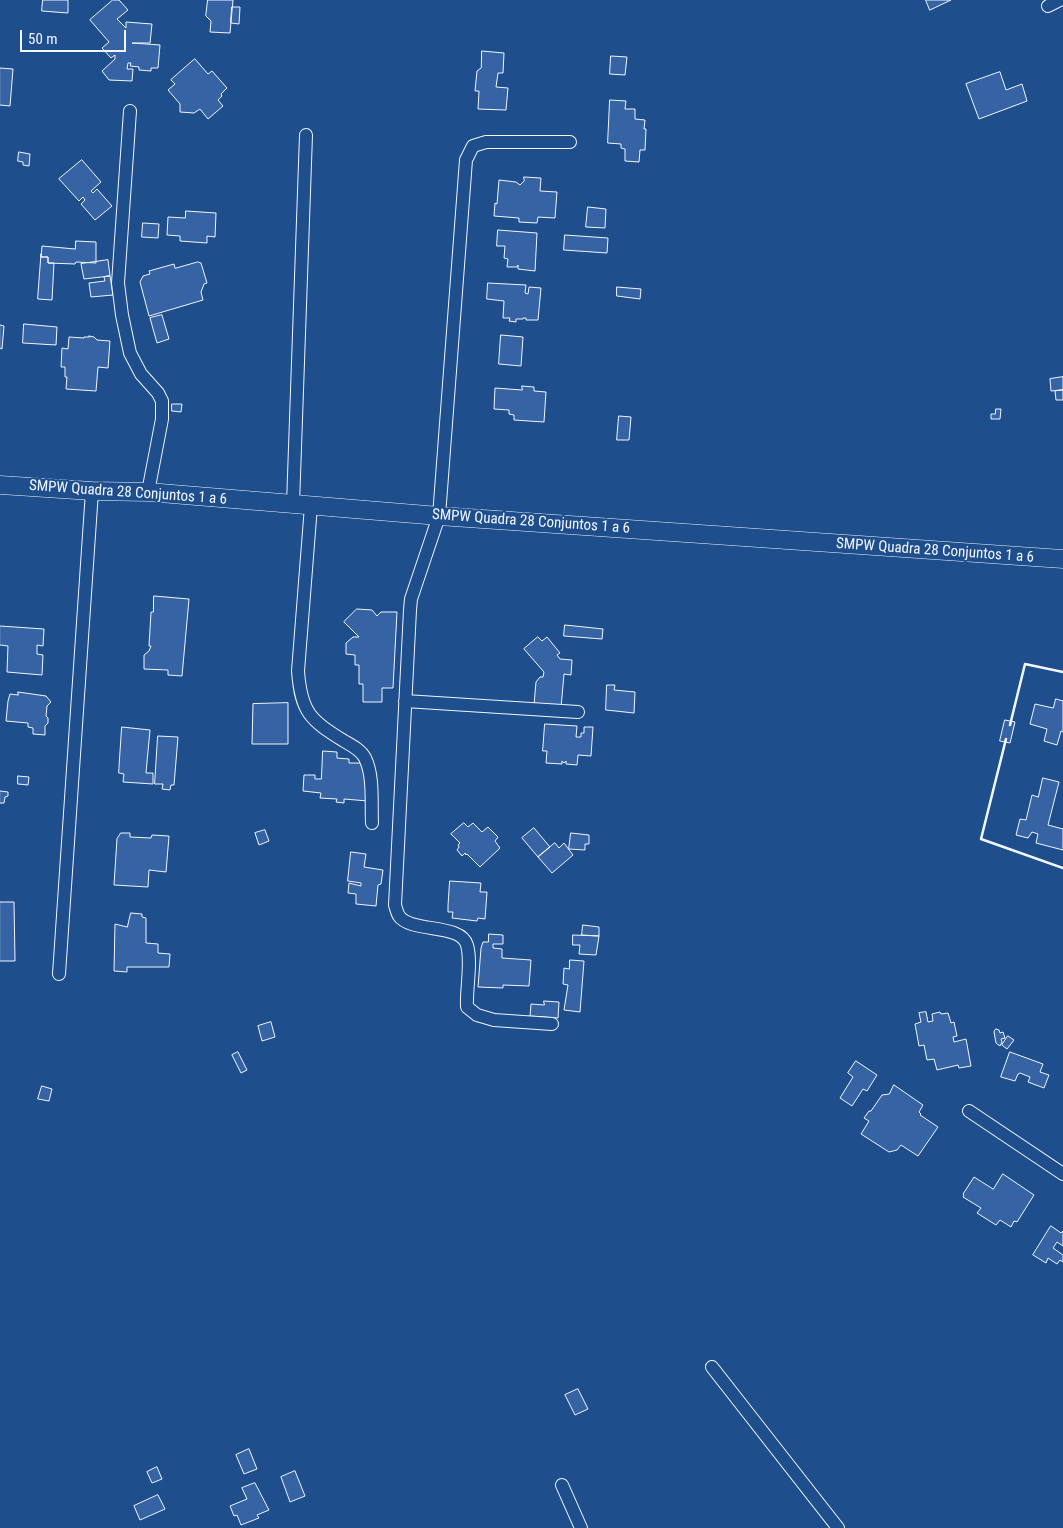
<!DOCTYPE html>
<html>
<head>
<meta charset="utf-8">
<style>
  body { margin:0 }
  #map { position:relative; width:1063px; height:1528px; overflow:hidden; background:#1f4e8c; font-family:"Roboto Condensed",sans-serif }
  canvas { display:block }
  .scale { position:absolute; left:20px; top:30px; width:106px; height:22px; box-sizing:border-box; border:2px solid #f2f6ff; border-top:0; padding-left:6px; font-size:15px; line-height:18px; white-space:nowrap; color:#f2f6ff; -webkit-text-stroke:4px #1f4e8c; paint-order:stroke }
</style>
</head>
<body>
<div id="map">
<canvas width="1063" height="1528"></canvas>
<div class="scale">50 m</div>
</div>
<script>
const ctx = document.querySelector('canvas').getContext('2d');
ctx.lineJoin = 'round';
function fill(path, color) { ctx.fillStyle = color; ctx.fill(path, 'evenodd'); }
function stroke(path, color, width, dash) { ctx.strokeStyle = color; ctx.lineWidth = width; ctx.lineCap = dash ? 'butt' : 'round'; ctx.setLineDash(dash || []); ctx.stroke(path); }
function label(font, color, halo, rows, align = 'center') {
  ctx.font = font + ' "Roboto Condensed",sans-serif'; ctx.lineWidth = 4; ctx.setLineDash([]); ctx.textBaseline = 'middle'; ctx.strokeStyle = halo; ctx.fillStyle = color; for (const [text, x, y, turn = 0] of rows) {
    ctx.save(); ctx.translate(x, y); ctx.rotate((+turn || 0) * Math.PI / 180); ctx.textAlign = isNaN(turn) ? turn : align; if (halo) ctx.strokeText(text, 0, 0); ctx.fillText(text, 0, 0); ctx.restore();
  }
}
const building = new Path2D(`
  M43 0H68V13L42 11Z
  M113 0H119L128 10 117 19 126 28V22L152 24 150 43H132L160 45 158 68H151V71L139 70V67L130 66 131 63H128L127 69H133L132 81 109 80 102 71 115 59V55L111 58 102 48 109 42 90 20Z
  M208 0H233L230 33 210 32 211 21 206 16Z
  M926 0H951L930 10Z
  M232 7H240L239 24 231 23Z
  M482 51 504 53 503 73H498L496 87 508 88 506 110 478 109 479 91H475L477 71 481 68Z
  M611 56 627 57 625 75 610 74Z
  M195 59 208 74 212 71 227 88 221 94 222 96 218 100 223 106 208 119 200 109 194 113 180 112V104L168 90 175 84 171 80Z
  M0 68 13 69 10 106 0 105Z
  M1000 72 1006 90 1022 84 1027 101 979 119 966 84Z
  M610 100 626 101 625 109H635V119L645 120 644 129H646L645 150H640L639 162 625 161V149L621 148V144L608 143Z
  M19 152 30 154 29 166 23 165V162L18 161Z
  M82 160 101 182 91 191 93 193 97 189 112 206 95 220 81 204 85 200 83 197 79 201 59 179Z
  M524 177 541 178 540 191 557 192 555 218 538 217 537 223 519 222V218L494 216 495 203 497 204 499 180 516 182 520 185 524 181Z
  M588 207 606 209 605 228 586 227Z
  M186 211 216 213 215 237 207 236V243L180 241V236L167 235 168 217 185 218Z
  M143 223 159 224 158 238 142 237Z
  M498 230 537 233 535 271 518 269V265L517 267H507L508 259 504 258 505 246H497Z
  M565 235 608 238 607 253 564 250Z
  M76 241 96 242V263L76 262 75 264 48 263V257H41L42 246 75 249Z
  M41 254V257H48V263H54L52 300 38 299Z
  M108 260 110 276 84 279 81 264Z
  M198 262 201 263 207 283 204 284 201 292 203 300 149 316 140 282 143 276 150 274 149 271 174 264 175 268Z
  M110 276 113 295 91 297 89 283 105 281 104 277Z
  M488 283 526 285 525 293 528 294 529 287 541 288 538 320H526V318H523V319H516V322L509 321 510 318H503L504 301 487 299Z
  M617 287 641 289 640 299 617 296Z
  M162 315 169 339 157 343 150 318Z
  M24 324 57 327 56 345 23 343Z
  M0 325 4 326 2 349 0 348Z
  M501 335 523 337 521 366 499 364Z
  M89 336 94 337 97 340 110 341 108 368 98 367 96 391 66 389 67 377H65V367H61L62 348 68 349 69 337 84 338V337H89Z
  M1063 377V390L1051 391 1050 379Z
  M522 386 534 387V391L546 392 544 422 514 420V415L509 414V410L494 409 495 388 522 390Z
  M1063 390V400H1056L1055 391Z
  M172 404H182L181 412 172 411Z
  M996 409H1001L1000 419H991V414H995Z
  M619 416 631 417 629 440H617Z
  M154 596 189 599 182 676 168 675V670L144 669V655L149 651 151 646H149L151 612H153Z
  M357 609 372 610 377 616 381 612H397L393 688H382V702H363V684H359V665H355V655L346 654V643L353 637H359L344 622Z
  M565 625 603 629 602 639 564 636Z
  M0 626 44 629 43 646 37 645V654L43 655 42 675 7 672 8 646 0 645Z
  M538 637 542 641 547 637 560 653 557 655 560 659 572 660 571 675 564 674 561 708 534 705 536 682 540 677H543L544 672 524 649Z
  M607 685H615L614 690 635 692 634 713 606 710Z
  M18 692 46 696 51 702 47 706 46 716 48 718V723L45 726V735L33 734V728L28 727V723L6 721 8 701 10 694 18 695Z
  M1056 699 1063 701V732L1061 731 1057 745 1044 741 1047 729 1030 724 1035 704 1053 708Z
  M288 703V744H252L253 704Z
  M1005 720 1015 722 1010 743 1000 741Z
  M545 724 577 726 576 737H581V733H584V727H593L591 756 578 755 577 765 566 764V761L564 763 562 761V764L546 763 547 751H543Z
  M122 727 150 730 146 773H153V784L123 782 124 774 119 773Z
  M158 736 178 737 174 785H171L170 790 162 789 163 784H155Z
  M323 751 337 752V758L349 759V763H370L368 801 344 799V803L336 802 337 799 320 798 321 793 303 791 304 775H315V779H321Z
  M18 776 29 777 28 785 18 784Z
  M1043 778 1059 782 1048 825 1063 829V850L1036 843 1038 834 1032 832 1028 838 1016 835 1020 819 1026 820 1032 795 1038 797Z
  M0 791 8 792V796L5 797 4 803H0Z
  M464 823 468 827 473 823 482 832 488 827 498 837 495 841 500 848 480 867 467 854 466 855 465 853 462 856 457 850 459 847 458 845 460 843 451 834Z
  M534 828 550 847 538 857 522 838Z
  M265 830 269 841 259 845 255 833Z
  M121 833H130V837L151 838 152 835 169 836 166 872 149 870 148 887 114 885 117 839Z
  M571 833 589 835V844H585V850L569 849Z
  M555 843 559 848 564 843 573 855 552 873 538 857Z
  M351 852 366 854 364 867 383 870 381 884 378 885 376 906 356 904V894L348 893 349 883 361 886V883L348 881Z
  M450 881 481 883 480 892H487L485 919 478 918 477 921 452 918 453 912H448V906Z
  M0 902H14L15 961H0Z
  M131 913 142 914V917L146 918V943L158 944V953L170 954 169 967H127V972L114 971 115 924 127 927Z
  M583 925 599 927V936L582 935Z
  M489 934 503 935V944H493V948L502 949V958L531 960 529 986 503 985V988L478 987 481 948 483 942H488Z
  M573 935 599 936 596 955 579 954 580 945H573Z
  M570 960 584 961 580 1012 564 1010 568 985 563 984 564 968 569 969Z
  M544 1001 559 1002 558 1018 530 1016 531 1004 544 1005Z
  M926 1012 928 1022 933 1021 932 1014 940 1012 941 1014 948 1013 951 1023 954 1022 957 1036 953 1037 954 1042 966 1039 971 1066 959 1068 958 1065 937 1070 934 1059 927 1060 924 1045 919 1046 915 1024 921 1022 919 1013Z
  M271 1022 275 1037 262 1041 258 1026Z
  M996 1029 999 1030 1000 1033 1003 1032 1005 1038 1001 1039 1002 1042 1000 1046 996 1043 994 1032Z
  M1008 1036 1014 1040 1007 1049 1002 1045Z
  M238 1052 247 1070 241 1073 232 1055Z
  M1010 1052 1043 1064 1040 1072 1049 1075 1044 1088 1028 1082 1030 1077 1020 1073 1018 1074 1015 1081 1001 1077Z
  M856 1061 877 1075 867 1091 863 1089 852 1106 840 1098 853 1077 848 1073Z
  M894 1085 923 1105 919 1112 921 1114 920 1115 938 1127 918 1156 901 1145 897 1150 889 1152 861 1134 869 1121 864 1118 869 1111H871L882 1095 889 1094Z
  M42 1086 52 1089 49 1101 38 1099Z
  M1003 1174 1034 1195 1017 1222 1014 1221 1011 1227 1000 1220 996 1225 977 1213 981 1208 963 1197 964 1195 963 1194 974 1177 993 1189Z
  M1051 1226 1061 1233 1063 1231V1246L1057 1242 1053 1248 1063 1255V1262L1060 1260 1057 1264 1048 1258 1046 1263 1033 1255Z
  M578 1389 588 1409 575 1415 565 1395Z
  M249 1449 257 1469 244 1474 236 1455Z
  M157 1467 162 1479 152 1483 147 1472Z
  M295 1471 305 1496 290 1502 281 1477Z
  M255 1483 269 1510 257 1515 259 1518 241 1525 237 1515 234 1516 230 1506 247 1499 242 1488Z
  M158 1495 165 1509 140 1520 134 1506Z`);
fill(building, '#3563a3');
stroke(building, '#f2f6ff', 1);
const street = new Path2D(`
  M1048 6 1060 0
  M130 111 118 283 122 315 130 353 141 374 158 393 162 401V419L148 492
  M293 504 306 135
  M311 506 298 671C301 712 310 720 344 741 351 745 361 750 365 758 374 776 371 803 372 823
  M405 701 578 712
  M59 974 92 491
  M552 1024 494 1020 477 1015 467 1007C466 988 472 963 467 945 461 923 411 933 399 916 397 913 396 908 395 905L410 610 411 599 439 516 466 160 473 146 486 142H570
  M969 1111 1063 1174
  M712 1367 838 1528
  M562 1485 581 1528`);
const secondary = new Path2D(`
  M0 485 92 491 148 492 439 516 1063 559`);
stroke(street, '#f2f6ff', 14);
stroke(secondary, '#f2f6ff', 19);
stroke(street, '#1f4e8c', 12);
stroke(secondary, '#1f4e8c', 18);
stroke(new Path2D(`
  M1010 725 1025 664 1063 672
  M1006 739 981 839 1063 868`), '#f2f6ff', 2.5);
label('15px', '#f2f6ff', '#1f4e8c', [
  ["SMPW Quadra 28 Conjuntos 1 a 6",128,493,4],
  ["SMPW Quadra 28 Conjuntos 1 a 6",531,522,4],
  ["SMPW Quadra 28 Conjuntos 1 a 6",935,551,4]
]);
</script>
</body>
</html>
